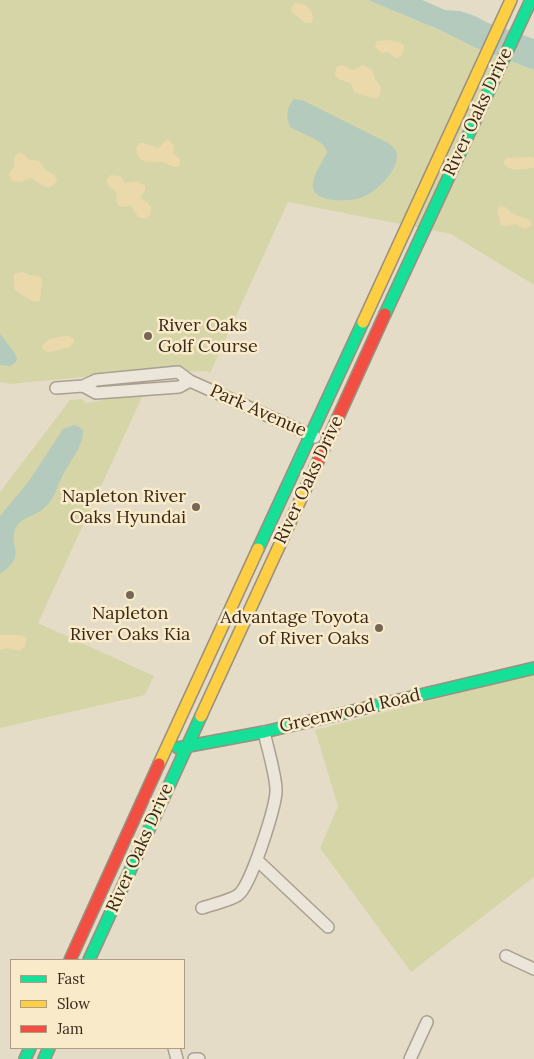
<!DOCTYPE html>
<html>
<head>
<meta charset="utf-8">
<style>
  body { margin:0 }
  #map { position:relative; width:534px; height:1059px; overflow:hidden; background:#e5dcc7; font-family:Lora,serif }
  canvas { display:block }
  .legend { position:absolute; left:10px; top:959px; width:175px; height:90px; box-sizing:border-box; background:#f9ebca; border:1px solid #ac9d84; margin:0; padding:6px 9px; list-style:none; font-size:15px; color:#38281a }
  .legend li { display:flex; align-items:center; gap:10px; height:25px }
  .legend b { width:25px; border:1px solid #ac9d84 }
</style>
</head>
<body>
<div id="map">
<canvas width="534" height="1059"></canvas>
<ul class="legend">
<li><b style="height:6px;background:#16e098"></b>Fast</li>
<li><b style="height:6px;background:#ffcf43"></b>Slow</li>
<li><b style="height:6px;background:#f24e42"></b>Jam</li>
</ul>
</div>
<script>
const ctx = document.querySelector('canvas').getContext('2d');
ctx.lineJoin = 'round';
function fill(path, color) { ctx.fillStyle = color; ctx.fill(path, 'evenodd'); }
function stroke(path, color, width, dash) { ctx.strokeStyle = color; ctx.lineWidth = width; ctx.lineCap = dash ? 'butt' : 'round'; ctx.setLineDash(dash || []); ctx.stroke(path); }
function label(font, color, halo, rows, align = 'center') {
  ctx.font = font + ' Lora,serif'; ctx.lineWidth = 5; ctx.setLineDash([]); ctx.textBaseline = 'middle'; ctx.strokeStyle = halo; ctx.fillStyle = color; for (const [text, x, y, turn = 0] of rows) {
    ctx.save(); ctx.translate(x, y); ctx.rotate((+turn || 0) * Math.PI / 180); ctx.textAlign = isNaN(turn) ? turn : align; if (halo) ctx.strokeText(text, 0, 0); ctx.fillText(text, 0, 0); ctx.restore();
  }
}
fill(new Path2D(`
  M0 0H368L440 30 474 47 534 70V285L451 234 288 202 210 373 206 371 164 372 147 371 10 384 0 382Z
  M144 393 38 623 154 676 145 695 0 728V492L70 400 82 399 86 403 104 400 106 396Z
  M534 674V877L411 972 320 848 338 806 315 730Z`), '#d6d5a8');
fill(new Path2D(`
  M295 3C306 3 316 12 312 23H306L293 13 291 9Z
  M387 40 399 42 404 45C404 52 402 58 395 58L388 52 382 53 375 47 377 41Z
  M363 65 372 70 375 79 381 87 380 95 376 99 354 92 351 83 338 79 335 75 336 68C342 62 346 68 353 70Z
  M169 140 174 146 173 153 180 159V165L177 167C171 167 171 165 166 163 154 158 140 170 136 148L140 143H144L158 148 165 141Z
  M18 153 23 154 30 160 39 161 46 171 55 175 57 180C48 196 40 181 30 178L21 182 12 181 9 174 14 167V158Z
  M531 157 534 158V168H533C522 169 509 173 503 162L507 158Z
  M111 175 120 176 125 183 137 181 145 186V190L141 198C148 203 156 208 148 217L144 219 138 217 131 205 124 207 119 206 117 202 116 192 107 184V179Z
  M501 206C507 207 508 210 512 213 518 217 526 216 531 222V226L526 229 515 224 506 226 501 225 497 212 498 208Z
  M23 272 29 275 39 276 42 280 40 300 36 302C31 301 28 298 24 296 11 289 14 287 14 274Z
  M64 336H69L75 340 70 347 49 352 43 350 42 346 50 339Z
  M0 635H22L26 638 25 647 19 651 8 648 0 650Z`), '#ecd9ab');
fill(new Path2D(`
  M368 0H422L445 10 460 11 475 16 488 23 534 39V70L474 47 440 30Z
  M294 99 302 100 388 143C392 146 396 149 397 155 398 170 378 190 365 196 354 202 317 204 313 188 311 177 323 162 327 152 323 138 302 135 290 127 286 116 286 108 294 99Z
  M0 334 14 352 17 359 16 362 10 366 0 365Z
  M74 425 80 427 83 431C83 448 68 463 61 479 56 489 54 500 44 508 36 516 21 517 16 527 7 548 29 554 0 574V516L29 481 63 429Z`), '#b4cabc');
const street = new Path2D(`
  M83 386 96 393 179 387 190 381
  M56 388 83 386 96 380 178 372 190 381 315 437
  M257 860 328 927
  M202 908C210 905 232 900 238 895 251 886 275 808 276 792 277 779 267 746 264 732
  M506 956 534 969
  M174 1048 177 1059
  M194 1059H199
  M410 1059 427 1022`);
const fast = new Path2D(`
  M385 314 531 0
  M258 549 363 322
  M178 748 264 732 534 668
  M89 960 201 716
  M25 1059 30 1048
  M44 1059 49 1048`);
const slow = new Path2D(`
  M363 322 511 0
  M201 716 315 468
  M159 764 258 549`);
const jam = new Path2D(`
  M315 468 385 314
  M70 960 159 764`);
stroke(street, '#a9a091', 14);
stroke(fast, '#999081', 14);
stroke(slow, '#999081', 14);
stroke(jam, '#999081', 14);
stroke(street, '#ece6da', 11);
stroke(fast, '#16e098', 11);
stroke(slow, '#ffcf43', 11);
stroke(jam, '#f24e42', 11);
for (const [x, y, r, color] of [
  [148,336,5,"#756757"],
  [196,507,5,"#756757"],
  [130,595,5,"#756757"],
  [379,628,5,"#756757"]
]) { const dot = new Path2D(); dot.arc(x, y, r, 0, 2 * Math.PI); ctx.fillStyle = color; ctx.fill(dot); stroke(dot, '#f9ebca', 2); }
label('18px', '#38281a', '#f9ebca', [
  ["River Oaks Drive",478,112,-65],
  ["Park Avenue",258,411,24],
  ["River Oaks Drive",309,480,-65],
  ["Greenwood Road",350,711,-13],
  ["River Oaks Drive",140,848,-66]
]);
label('18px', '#38281a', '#f9ebca', [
  ["River Oaks",158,326,"left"],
  ["Golf Course",158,347,"left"],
  ["Napleton River",186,497],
  ["Oaks Hyundai",186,518],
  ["Napleton",130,614,"center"],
  ["River Oaks Kia",130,635,"center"],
  ["Advantage Toyota",369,618],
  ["of River Oaks",369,639]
], 'right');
</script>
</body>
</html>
